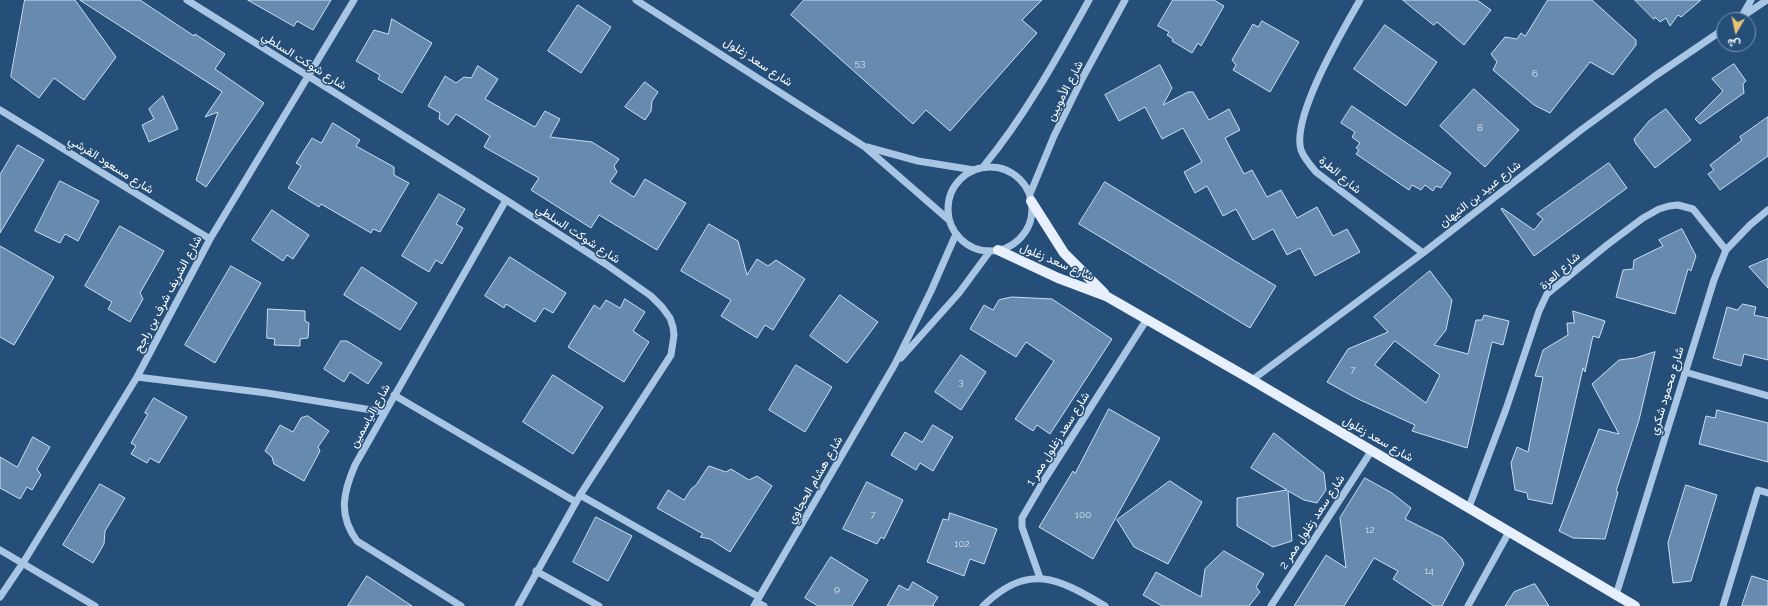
<!DOCTYPE html>
<html>
<head>
<meta charset="utf-8">
<style>
  body { margin:0 }
  #map { position:relative; width:1768px; height:606px; overflow:hidden; background:#254e78; font-family:Raleway,Vazirmatn,sans-serif }
  canvas { display:block }
  .north { position:absolute; left:1716px; top:12px; width:40px; height:40px; box-sizing:border-box; background:#254e78; border:1px solid #7c95ae; border-radius:50%; rotate:189deg; font-size:11px; font-weight:700; line-height:16px; text-align:center; color:#fff }
  .north::after { content:''; display:block; margin:auto; width:14px; height:18px; background:#ecc06d; clip-path:polygon(50% 0,100% 100%,50% 72%,0 100%) }
</style>
</head>
<body>
<div id="map">
<canvas width="1768" height="606"></canvas>
<div class="north">ش</div>
</div>
<script>
const ctx = document.querySelector('canvas').getContext('2d');
ctx.lineJoin = 'round';
function fill(path, color) { ctx.fillStyle = color; ctx.fill(path, 'evenodd'); }
function stroke(path, color, width, dash) { ctx.strokeStyle = color; ctx.lineWidth = width; ctx.lineCap = dash ? 'butt' : 'round'; ctx.setLineDash(dash || []); ctx.stroke(path); }
function label(font, color, halo, rows, align = 'center') {
  ctx.font = font + ' Raleway,Vazirmatn,sans-serif'; ctx.lineWidth = 3; ctx.setLineDash([]); ctx.textBaseline = 'middle'; ctx.strokeStyle = halo; ctx.fillStyle = color; for (const [text, x, y, turn = 0] of rows) {
    ctx.save(); ctx.translate(x, y); ctx.rotate((+turn || 0) * Math.PI / 180); ctx.textAlign = isNaN(turn) ? turn : align; if (halo) ctx.strokeText(text, 0, 0); ctx.fillText(text, 0, 0); ctx.restore();
  }
}
const building = new Path2D(`
  M25 0H75L116 57 84 100 54 78 39 98 11 77Z
  M80 0H140L194 36 195 34 225 54 215 69 264 103 206 187 196 180 218 112 205 117 222 92Z
  M248 0H331L313 30 297 21 294 26Z
  M804 0H1042L1022 20 1037 33 950 131 926 110 913 124 791 15Z
  M1173 0H1214L1224 6 1201 46 1198 43 1192 53 1172 41 1173 39 1167 35 1169 32 1158 26Z
  M1403 0H1477L1491 10 1464 45 1437 22 1434 25Z
  M1548 0H1592L1636 40V45L1613 75 1590 62 1550 113 1534 105 1493 70 1497 62 1491 54 1505 37 1517 39 1521 33 1525 36Z
  M1635 0H1701L1681 17 1678 15 1670 26 1666 18 1660 22 1655 17 1654 19Z
  M578 5 611 27 581 73 548 51Z
  M392 19 432 43 402 93 378 79 380 75 356 61 374 30 388 34Z
  M1262 21 1299 42 1270 92 1233 70 1236 65 1232 60 1253 24 1258 27Z
  M1385 25 1437 62 1406 106 1354 69Z
  M1734 64 1746 81 1743 84 1744 93 1700 124 1695 119 1723 91 1712 79Z
  M1160 65 1172 88 1163 105 1188 92H1193L1209 120 1229 109 1240 130 1225 138 1244 174 1252 170 1267 197 1281 190 1297 218 1317 207 1333 236 1347 229 1360 252 1315 276 1300 248 1287 255 1273 229 1253 240 1236 209 1223 216 1207 186 1195 193 1184 172 1202 162 1183 128 1162 139 1145 107 1119 121 1105 95Z
  M478 66 498 79 485 99 535 127 545 111 560 119 550 137 592 142 619 159 614 166 617 172 610 182 634 197 645 179 686 203 657 250 599 215 591 228 531 190 539 178 484 147 490 136 456 114 448 125 439 119 440 113 428 106 445 76 456 83 464 77 471 78Z
  M645 82 658 92 652 101 651 111 645 120 625 107Z
  M1474 89 1519 130 1485 167 1440 126Z
  M163 96 178 129 149 142 142 125 154 119 149 109Z
  M1352 106 1451 173 1441 188 1436 186 1433 191 1425 185 1421 190 1412 185 1409 190 1356 154 1359 150 1356 148 1360 143 1352 137 1355 132 1341 123Z
  M1666 109 1691 140 1655 168 1636 144 1634 139 1649 121Z
  M1768 117V156L1720 190 1708 174 1714 170 1710 165 1742 140 1740 137Z
  M333 123 360 140 356 146 394 167V175L409 183 380 232 373 229 371 233 321 204 319 207 288 188 301 166 296 163 312 138 321 143Z
  M18 145 44 160 0 233V175Z
  M1609 163 1627 188 1534 256 1501 209 1502 208 1534 230 1543 219 1537 214Z
  M60 181 99 201 78 241 65 234 60 243 35 231Z
  M1105 182 1276 286 1250 328 1079 224Z
  M439 194 465 209 456 224 463 228 442 264 436 260 429 272 402 256Z
  M272 210 309 235 293 259 287 255 283 261 252 240Z
  M709 224 738 241 747 275 757 259 768 266 776 260 805 279 773 330 765 325 757 338 721 316 731 300 681 271Z
  M120 226 164 251 140 293 143 299 130 322 108 309 112 302 85 286Z
  M1682 229 1696 256 1691 271 1688 269 1675 314 1616 297 1623 270 1633 269 1634 260 1663 246 1659 240Z
  M0 246 54 277 14 345 0 337Z
  M510 257 566 293 553 313 544 308 535 322 506 304 504 308 485 296Z
  M1768 259V288L1749 267Z
  M231 266 261 283 215 363 185 345Z
  M362 267 417 303 400 330 344 295Z
  M1430 271 1452 300 1446 330 1434 345 1468 354 1476 320H1482L1484 315 1509 321 1503 345 1492 342 1467 448 1412 431 1415 425 1356 398 1327 382 1348 349 1388 332 1374 317ZM1395 341 1440 375 1426 403 1375 365Z
  M840 295 878 322 847 363 810 336Z
  M1012 297 1052 299 1112 339 1050 434 1037 425 1033 431 1015 419 1054 361 1026 342 1016 357 970 329 984 305 993 310 999 300Z
  M625 299 645 312 633 331 649 342 624 382 568 347 594 305 600 309 606 300 620 308Z
  M1743 304 1756 307 1754 315 1768 318V360L1744 354 1741 366 1713 358 1727 307 1737 310Z
  M268 309 305 311V321L309 323 308 338 300 339V346L274 345 275 339 267 338Z
  M1573 311 1605 321 1599 338 1593 336 1585 372 1583 368 1552 504 1528 499 1527 493 1515 490 1511 463 1517 447 1528 452 1543 377 1535 376 1543 350 1568 335 1567 323H1574Z
  M341 341H347L382 363 368 384 350 372 344 382 324 369Z
  M1655 352 1639 420 1616 491 1618 492 1605 539 1573 538 1559 531 1599 429 1619 434 1592 384 1619 360 1635 358Z
  M961 355 986 372 961 410 935 392Z
  M796 365 832 387 805 432 769 410Z
  M553 375 603 407 573 454 523 422Z
  M154 398 187 417 159 463 150 458 147 463 131 454 136 446 131 443 148 414 145 413Z
  M1109 409 1160 438 1093 559 1039 527 1073 471 1075 473Z
  M1717 410 1768 423V462L1699 444 1706 416 1715 418Z
  M308 416 329 431 318 447 320 451 304 481 274 464 272 457 265 451 280 425 293 432 301 418Z
  M933 425 953 437 933 471 920 463 916 470 891 455 905 432 922 442Z
  M1274 433 1324 473 1326 490 1317 503 1304 500 1288 491 1292 541 1273 547 1237 526V498L1287 490 1251 468Z
  M33 437 50 447 37 469 41 475 32 490 27 487 20 499 0 488V457L17 467Z
  M709 466 726 472 731 469 749 480 757 476 772 486 730 552 710 539 700 537 703 534 657 508 668 490 684 500 691 489 696 485Z
  M1365 478 1392 493 1411 508 1405 519 1443 538 1462 559 1464 564 1442 606H1434L1393 579 1398 571 1374 558 1344 606H1294L1326 555 1346 568 1340 518Z
  M1170 481 1202 502 1168 564 1134 547 1117 520Z
  M867 482 903 500 884 539 881 537 877 544 843 529Z
  M100 484 125 498 105 531 104 544 93 563 63 545Z
  M1686 485 1717 495 1691 581 1673 583 1668 543Z
  M950 513 997 529 984 564 970 559 964 576 927 562 943 519 948 520Z
  M596 517 632 536 608 581 573 562Z
  M1224 551 1264 574 1256 587 1260 592 1249 606H1162L1143 595 1156 572 1201 597 1205 569Z
  M831 557 868 580 852 606H818L805 598Z
  M367 576 412 606H348Z
  M1752 576 1768 581V606H1742Z
  M913 582 938 597 933 605 934 606H887L899 585 908 590Z
  M1535 584 1549 606H1505L1514 592Z`);
fill(building, '#668bae');
stroke(building, '#cadff3', 1);
stroke(new Path2D(`
  M187 0 506 200 607 265 651 296 662 307 670 318 673 327 674 335 671 355 580 495 518 606
  M636 0 865 147 949 220
  M1360 0C1343 30 1291 117 1301 150 1304 158 1310 165 1316 172L1423 253
  M1742 16 1751 0
  M1737 20 1767 0
  M0 110 210 239
  M867 147 918 161 974 170
  M983 167C1025 116 1057 58 1089 0
  M948 209a42 42 0 1 1 84 0a42 42 0 1 1-84 0Z
  M1030 194 1054 136 1082 79 1125 0
  M901 358 959 293 990 251
  M1685 372 1768 396
  M137 377 267 393 384 412
  M1252 380 1423 253 1581 130 1655 76 1724 29
  M394 395 576 502
  M580 495 759 597
  M1469 507 1506 409 1539 311 1547 294 1607 245 1643 218 1659 209 1669 206 1678 205 1693 209 1726 250
  M0 550 95 606
  M536 571 599 606
  M1040 578 1022 527V518L1043 482 1147 319
  M1616 595 1714 280 1726 250 1750 225 1768 210
  M0 597 23 563 137 377 210 239 354 0
  M756 602 764 606
  M461 606 357 541C338 515 343 493 355 465L506 200
  M754 606 895 364 931 291 956 234
  M983 606C1028 562 1058 578 1105 606
  M1271 606 1372 450
  M1468 606 1509 532
  M1723 606 1758 490 1768 493`), '#a8c6e3', 7);
stroke(new Path2D(`
  M1031 201 1064 253 1104 293
  M998 250 1058 278 1106 296 1252 380 1635 606`), '#e7f0fc', 10);
label('10px', '#d9e2eb', null, [
  ["53",860,63],
  ["6",1535,74],
  ["8",1480,128],
  ["7",1353,370],
  ["3",961,382],
  ["7",873,515],
  ["100",1083,515],
  ["12",1370,530],
  ["102",962,544],
  ["14",1429,571],
  ["9",837,589]
]);
label('12px', '#fff', '#254e78', [
  ["شارع شوكت السلطي",304,61,32],
  ["شارع سعد زغلول",758,62,33],
  ["شارع الأمويين",1065,91,-63],
  ["شارع مسعود القرشي",111,165,32],
  ["شارع الطرة",1340,175,40],
  ["شارع عبيد بن التيهان",1480,194,-38],
  ["شارع شوكت السلطي",578,234,33],
  ["شارع سعد زغلول",1057,262,23],
  ["شارع العزة",1560,271,-42],
  ["شارع الشريف شرف بن راجح",168,294,-62],
  ["شارع محمود شكري",1667,391,-73],
  ["شارع الياسمين",370,416,-61],
  ["شارع سعد زغلول ممر 1",1058,439,-58],
  ["شارع سعد زغلول",1378,439,30],
  ["شارع هشام الحجاوي",815,480,-60],
  ["شارع سعد زغلول ممر 2",1312,522,-57]
]);
</script>
</body>
</html>
